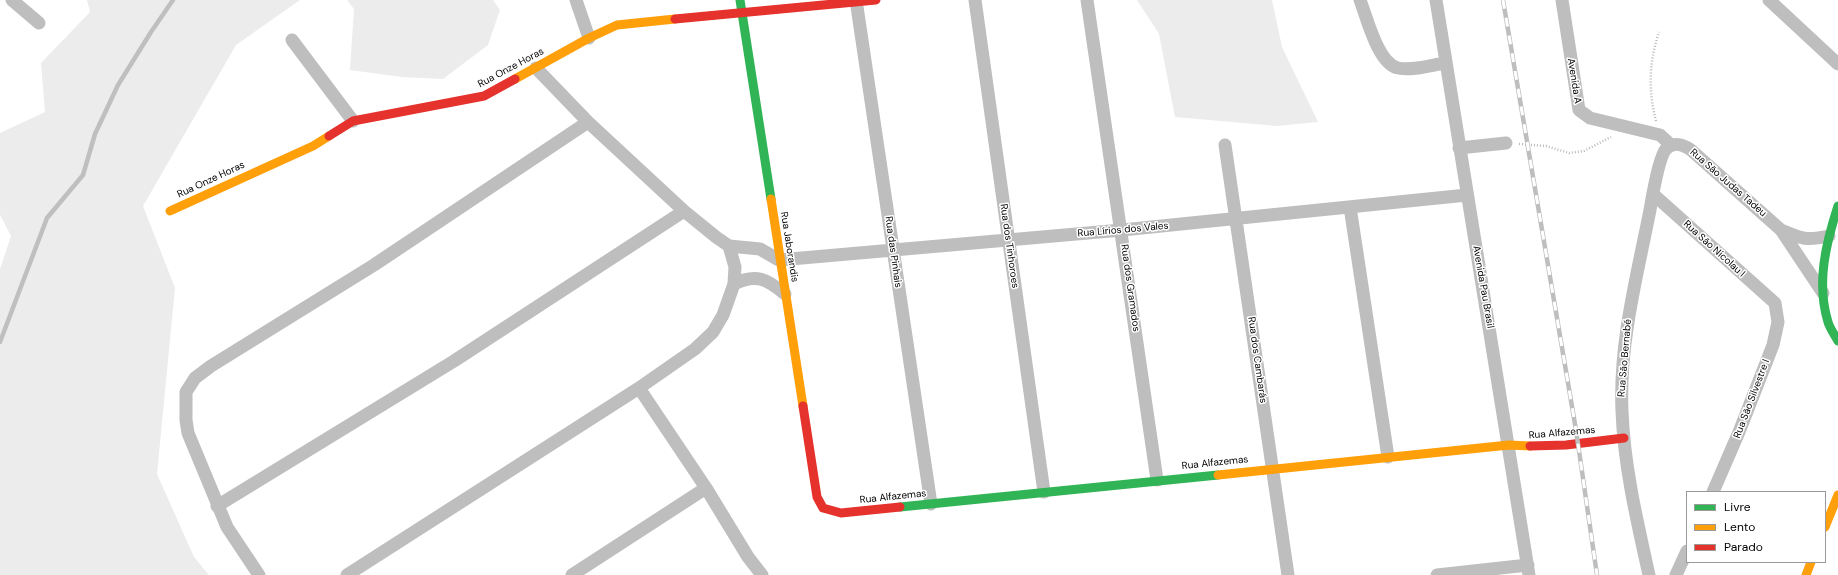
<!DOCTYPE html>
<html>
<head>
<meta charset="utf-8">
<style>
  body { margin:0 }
  #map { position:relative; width:1838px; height:575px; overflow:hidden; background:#fff; font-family:"DM Sans",sans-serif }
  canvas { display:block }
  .legend { position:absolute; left:1686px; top:491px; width:140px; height:72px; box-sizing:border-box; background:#fff; border:1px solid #999; margin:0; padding:5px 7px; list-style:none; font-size:12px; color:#000 }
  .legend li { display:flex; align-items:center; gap:8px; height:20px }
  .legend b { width:20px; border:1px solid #999 }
</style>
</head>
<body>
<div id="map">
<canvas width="1838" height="575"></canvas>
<ul class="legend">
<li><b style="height:5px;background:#30b455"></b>Livre</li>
<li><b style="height:5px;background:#ff9f0a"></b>Lento</li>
<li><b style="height:5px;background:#e5322d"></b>Parado</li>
</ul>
</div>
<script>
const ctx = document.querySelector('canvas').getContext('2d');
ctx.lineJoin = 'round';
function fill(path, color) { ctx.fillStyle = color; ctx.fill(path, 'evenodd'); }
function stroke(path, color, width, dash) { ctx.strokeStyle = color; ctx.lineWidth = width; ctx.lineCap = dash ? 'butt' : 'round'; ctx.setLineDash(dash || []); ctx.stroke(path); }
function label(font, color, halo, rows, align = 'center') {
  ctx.font = font + ' "DM Sans",sans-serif'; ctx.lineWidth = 3; ctx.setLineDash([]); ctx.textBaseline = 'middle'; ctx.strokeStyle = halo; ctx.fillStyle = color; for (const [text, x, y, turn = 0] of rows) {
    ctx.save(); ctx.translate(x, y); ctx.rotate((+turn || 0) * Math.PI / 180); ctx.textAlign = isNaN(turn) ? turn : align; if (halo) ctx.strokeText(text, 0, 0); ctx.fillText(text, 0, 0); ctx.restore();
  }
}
fill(new Path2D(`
  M87 0H300L236 45 143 206 175 288 157 474 194 557 209 575H0V269L11 236 0 215V133L45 112 41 63 90 12Z
  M347 0H493L500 10 488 45 443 79 402 77 350 70 354 9Z
  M1137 0H1272L1282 47 1318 122 1277 126 1175 117 1159 34Z`), '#ececec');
stroke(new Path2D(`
  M0 342 47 218 83 175 95 134 118 85 151 32 173 0`), '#bfbfbf', 4.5);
stroke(new Path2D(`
  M1656 121C1648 90 1649 62 1659 32
  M1519 144 1546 146 1569 153 1584 151 1611 137`), '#b9b9b9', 2.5, [1, 2]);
stroke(new Path2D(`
  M12 0 39 23
  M576 0 589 38
  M856 0 931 504
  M975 0 1044 492
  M1087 0 1157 480
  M1360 0C1367 18 1378 64 1398 68 1413 71 1431 65 1445 63
  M1436 0 1529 575
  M1562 0 1579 110 1590 118 1660 135 1671 145
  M1769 0 1838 64
  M292 40 353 121
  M536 68 588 122 684 211 716 237 729 246 760 249 779 260 1122 230 1467 195
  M1225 145 1288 575
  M1459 148 1506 143
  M1653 194 1775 303 1778 322 1773 345 1739 432 1713 492
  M1350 207 1388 457
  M1781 230C1802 239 1806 241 1829 236
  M734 284C756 273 767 279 785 294
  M639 388 706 488 748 557 762 575
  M217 506 454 361 684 211
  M259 575 227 527 188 433 186 420V392L195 378 211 366 374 265 588 122
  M347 575 639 388 695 349 713 332 723 315 734 284 735 267 729 246
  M572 575 706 488
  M1437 575 1528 565
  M1649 575C1637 521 1624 466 1622 411 1619 343 1637 276 1650 210 1652 198 1659 157 1666 149 1673 141 1684 145 1691 150L1781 230 1823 293
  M1676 575 1687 551`), '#bebebe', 13);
stroke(new Path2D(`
  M740 0 771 199
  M1838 206C1826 243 1816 283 1828 322 1830 329 1835 335 1838 341
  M900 507 1218 475`), '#30b455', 9);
stroke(new Path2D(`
  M515 79 589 38 617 25 675 19
  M771 199 803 406
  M170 211 313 146 329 136
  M1218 475 1509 445 1530 446
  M1825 527 1838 495
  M1806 575 1811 562`), '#ff9f0a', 9);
stroke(new Path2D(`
  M675 19 876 0
  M329 136 353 121 484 96 515 79
  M803 406 817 497 823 508 841 513 900 507
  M1530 446 1566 445 1624 438`), '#e5322d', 9);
const rail = new Path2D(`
  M1503 0 1576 430 1597 575`);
stroke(rail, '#bebebe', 4.5);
stroke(rail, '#fff', 3, [9]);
label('10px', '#000', '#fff', [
  ["Rua Onze Horas",511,68,-28],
  ["Avenida A",1574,81,81],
  ["Rua Onze Horas",211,180,-25],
  ["Rua São Judas Tadeu",1728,183,41],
  ["Rua Lírios dos Vales",1123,230,-5],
  ["Rua dos Tinhoroes",1009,246,82],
  ["Rua Jaborandis",789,247,81],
  ["Rua São Nicolau I",1714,249,42],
  ["Rua das Pinhais",893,252,82],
  ["Avenida Pau Brasil",1483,287,80],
  ["Rua dos Gramados",1130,288,82],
  ["Rua São Bernabé",1625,358,-85],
  ["Rua dos Cambarás",1257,360,82],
  ["Rua São Silvestre I",1752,399,-69],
  ["Rua Alfazemas",1562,433,-5],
  ["Rua Alfazemas",1215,463,-6],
  ["Rua Alfazemas",893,497,-6]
]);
</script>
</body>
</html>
